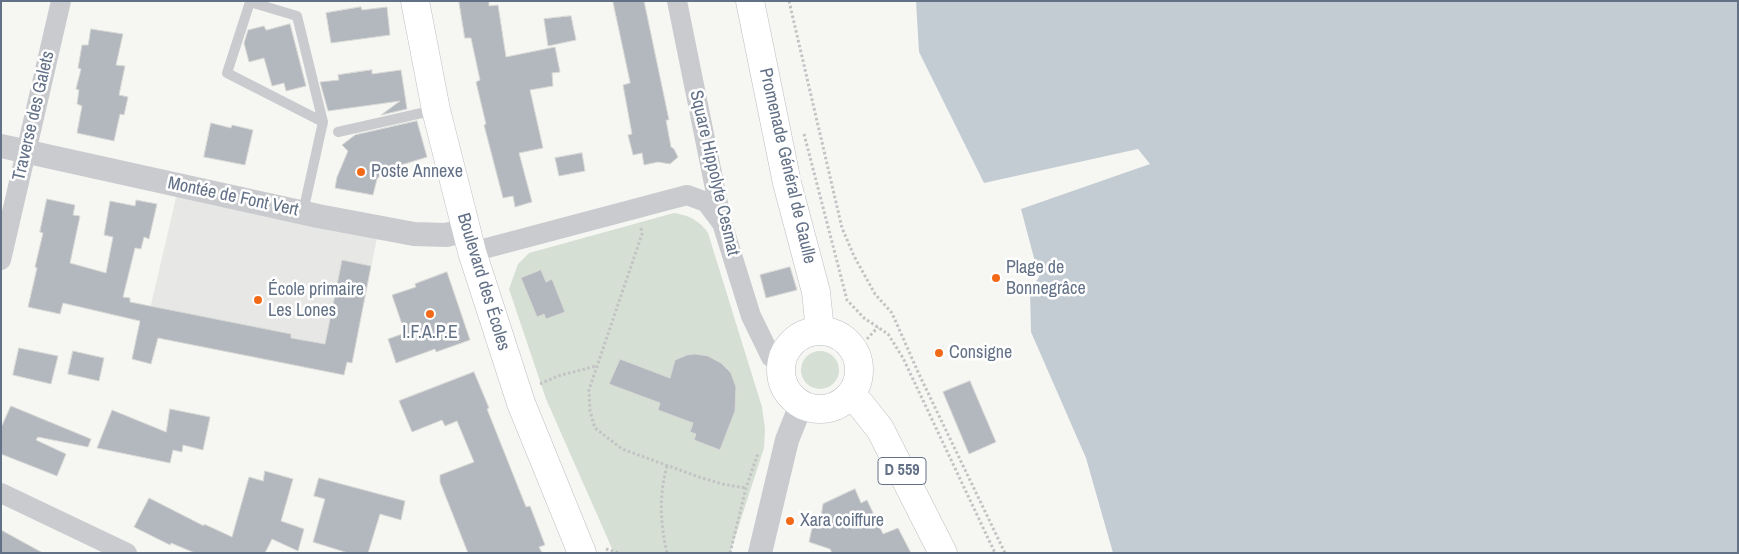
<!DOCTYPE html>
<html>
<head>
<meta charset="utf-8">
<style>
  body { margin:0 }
  #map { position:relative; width:1739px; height:554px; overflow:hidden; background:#f6f7f3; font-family:"Archivo Narrow",sans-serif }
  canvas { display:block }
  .frame { position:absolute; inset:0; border:2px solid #637187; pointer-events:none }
</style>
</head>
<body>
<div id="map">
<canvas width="1739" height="554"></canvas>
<div class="frame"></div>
</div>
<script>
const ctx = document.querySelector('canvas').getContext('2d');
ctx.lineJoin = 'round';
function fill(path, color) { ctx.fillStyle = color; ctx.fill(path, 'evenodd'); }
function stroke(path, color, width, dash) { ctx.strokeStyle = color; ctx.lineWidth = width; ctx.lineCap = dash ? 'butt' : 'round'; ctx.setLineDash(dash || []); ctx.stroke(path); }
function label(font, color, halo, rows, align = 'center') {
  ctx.font = font + ' "Archivo Narrow",sans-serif'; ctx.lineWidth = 5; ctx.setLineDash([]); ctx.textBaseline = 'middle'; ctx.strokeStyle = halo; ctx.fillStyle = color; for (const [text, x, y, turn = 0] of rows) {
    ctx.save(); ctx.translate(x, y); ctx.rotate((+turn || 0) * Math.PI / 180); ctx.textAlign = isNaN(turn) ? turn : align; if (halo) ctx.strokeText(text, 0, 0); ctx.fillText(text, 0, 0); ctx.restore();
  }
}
fill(new Path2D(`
  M177 193 377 238 352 363H347L344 375 144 335Z`), '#e7e7e6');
fill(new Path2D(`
  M674 213C689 215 700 221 708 233L762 407 765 429 764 448 730 553H614L546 399 509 289 518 264 529 253Z
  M801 370a19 19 0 1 1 38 0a19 19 0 1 1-38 0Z`), '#d6dfd3');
fill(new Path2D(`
  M916 1H1738V553H1113L1086 458 1031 332 1030 291 1039 277 1021 209 1150 164 1138 149 984 183 919 52Z`), '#c4ccd3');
const building = new Path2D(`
  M459 1H489V6L498 5 506 57 555 47 560 72 552 73 553 86 530 90 543 148 519 153 532 202 515 207 513 196 503 198 484 125 486 124 476 82 480 80 471 38H465Z
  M613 1H644L669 120H666L671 147 674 149 678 157 670 164 658 162 644 165 642 153 633 155 628 135 632 134 623 85 630 83Z
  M361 7 362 10 387 7 390 35 331 43 326 13Z
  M571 16 576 40 548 46 544 19Z
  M290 24 306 86 286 91 284 83 272 86 264 58 249 62 244 43 248 30 264 26 266 30Z
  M91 29 123 34 116 65 125 66 119 95 128 97 124 115 120 114 114 141 77 133 82 106 77 104 79 90 76 89 81 69 78 68 82 45H88Z
  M372 70V74L401 70 407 109 381 115 400 101 328 111 320 82 339 80 338 75Z
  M417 121 427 157 385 170 377 179 373 195 335 188 337 177 348 151 342 145 355 135Z
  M211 123 231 128 232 125 253 130 245 165 204 157Z
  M582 153 585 171 559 176 555 158Z
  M47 199 75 205 73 215 80 216 70 263 106 273 113 237 104 235 110 201 135 206 136 200 157 204 149 239 144 237 141 249 135 248 123 297 130 298V302L291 334V338L325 344 342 260 371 266 352 363 347 362 344 375 158 338 151 364 132 359 140 321 63 303 60 314 28 307 37 268 35 267 43 233 40 232Z
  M790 267 797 290 766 298 760 275Z
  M541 270 546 282 552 279 565 312 546 319 544 314 537 317 521 278Z
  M447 272 470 340 436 352 435 349 396 363 388 339 405 333 392 295 416 287 415 284Z
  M19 348 58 356 51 384 13 375Z
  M73 351 104 358 99 381 68 374Z
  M695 354 708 356 721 363 731 373 736 387 735 411 720 450 694 440 696 434 690 432 693 423 658 410 660 403 609 384 620 359 670 378 675 360 687 355Z
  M474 372 489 408 487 409 526 507 530 506 545 545 539 547 542 553H468L440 482V475L474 462 457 421 445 426 442 420 412 432 399 401Z
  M970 381 996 442 969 454 943 392Z
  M11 406 91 439 88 447 38 437 36 440 66 454 57 476 1 454V428Z
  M170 409 210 417 203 450 183 445 182 452 173 450 170 463 97 448 112 410 166 432Z
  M265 471 293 479 281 521 304 529 298 551 272 539 265 553H195L171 543 170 545 134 527 149 498 204 526V524L232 537 249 477 263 481Z
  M319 478 405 501 401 520 380 514 368 553H348L313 542 325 499 314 496Z
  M855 489 861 503 867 500 883 534 898 528 911 553H832L830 549 809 542 815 514 821 516 823 504Z
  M1 530 43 553H1Z`);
fill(building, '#b3b8bf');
stroke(building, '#d8d8d5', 1);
const primary = new Path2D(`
  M415 1 436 110 472 252 521 403 582 553
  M750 1 787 183 816 292 820 331
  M781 370a39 39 0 1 1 78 0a39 39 0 1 1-78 0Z
  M851 395 861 405 880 429 943 553`);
stroke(primary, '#bbbec2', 29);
stroke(new Path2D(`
  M789 1 842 228 854 256 875 294 892 313 918 372 1005 553
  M804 134 847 300 864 318 888 334 903 358 995 553
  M641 228 642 234 589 390 590 411 595 428 622 449 699 477 722 484 746 488
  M867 339 878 327
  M540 384 558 376 596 366
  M667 466C659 494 660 524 667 553
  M606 549 620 553
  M730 553 746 488 757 456 759 453`), '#c2c3c5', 3, [2.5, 2.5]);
stroke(new Path2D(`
  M338 132 435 110
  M303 212 323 122 297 16 250 2 227 73 323 122`), '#c9cbcf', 10);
stroke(new Path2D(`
  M677 1 722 223 751 316 771 357 781 362
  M472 252 687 195 706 202 721 222
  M1 260 61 1
  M1 493 127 553`), '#c9cbcf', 20);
stroke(new Path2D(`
  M1 146 318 216 414 234 446 235 466 230
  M760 553 787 440 801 405`), '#c9cbcf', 24);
stroke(primary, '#fff', 28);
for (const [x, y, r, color] of [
  [361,172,5,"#f26a18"],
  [996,278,5,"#f26a18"],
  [258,300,5,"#f26a18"],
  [430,314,5,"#f26a18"],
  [939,353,5,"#f26a18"],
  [790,521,5,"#f26a18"]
]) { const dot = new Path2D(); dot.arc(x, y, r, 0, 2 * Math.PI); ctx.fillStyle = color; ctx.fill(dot); stroke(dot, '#fff', 2); }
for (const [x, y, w] of [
  [902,471,48]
]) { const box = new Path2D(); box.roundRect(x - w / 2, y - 13.5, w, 27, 4); ctx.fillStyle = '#fff'; ctx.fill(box); stroke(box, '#637187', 1); }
label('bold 16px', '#637187', null, [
  ["D 559",902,471]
]);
label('18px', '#637187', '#fff', [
  ["Traverse des Galets",34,116,-77],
  ["Promenade Général de Gaulle",787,166,77],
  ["Square Hippolyte Cesmat",714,173,77],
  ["Montée de Font Vert",233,197,12],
  ["Boulevard des Écoles",483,282,73]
]);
label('18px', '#637187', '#fff', [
  ["Poste Annexe",371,172],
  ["Plage de",1006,268],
  ["Bonnegrâce",1006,289],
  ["École primaire",268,290],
  ["Les Lones",268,311],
  ["I.F.A.P.E",430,333,"center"],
  ["Consigne",949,353],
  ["Xara coiffure",800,521]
], 'left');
</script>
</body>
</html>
